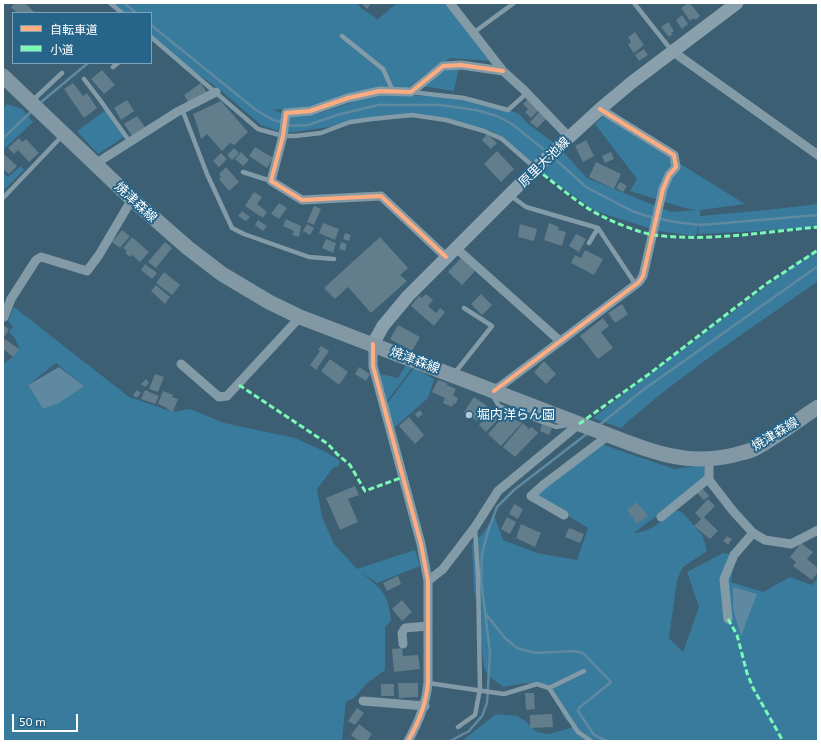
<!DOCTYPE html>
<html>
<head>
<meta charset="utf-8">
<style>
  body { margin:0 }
  #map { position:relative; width:821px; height:744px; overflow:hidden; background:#3c5f73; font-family:"Exo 2","Noto Sans JP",sans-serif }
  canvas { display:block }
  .frame { position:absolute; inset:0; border:4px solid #fff; pointer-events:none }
  .legend { position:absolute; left:12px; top:12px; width:140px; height:52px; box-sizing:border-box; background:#266589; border:1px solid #7da3b8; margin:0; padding:5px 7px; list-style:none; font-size:12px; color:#fff }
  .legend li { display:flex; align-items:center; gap:8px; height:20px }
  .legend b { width:20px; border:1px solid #7da3b8 }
  .scale { position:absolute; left:12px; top:714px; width:66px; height:18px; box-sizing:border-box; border:2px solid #fff; border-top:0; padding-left:5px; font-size:12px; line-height:14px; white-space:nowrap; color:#fff; -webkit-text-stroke:3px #266589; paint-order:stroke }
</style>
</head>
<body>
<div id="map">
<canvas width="821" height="744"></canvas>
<div class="frame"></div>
<ul class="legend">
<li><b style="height:5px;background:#ffac80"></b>自転車道</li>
<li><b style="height:5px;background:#7af9b4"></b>小道</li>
</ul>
<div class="scale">50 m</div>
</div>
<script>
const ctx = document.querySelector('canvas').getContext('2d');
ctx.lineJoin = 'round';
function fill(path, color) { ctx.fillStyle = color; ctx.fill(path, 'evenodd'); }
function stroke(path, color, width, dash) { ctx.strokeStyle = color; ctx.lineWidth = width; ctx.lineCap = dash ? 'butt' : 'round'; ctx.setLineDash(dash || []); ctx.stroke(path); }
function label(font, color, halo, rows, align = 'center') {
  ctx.font = font + ' "Exo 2","Noto Sans JP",sans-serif'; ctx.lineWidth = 4; ctx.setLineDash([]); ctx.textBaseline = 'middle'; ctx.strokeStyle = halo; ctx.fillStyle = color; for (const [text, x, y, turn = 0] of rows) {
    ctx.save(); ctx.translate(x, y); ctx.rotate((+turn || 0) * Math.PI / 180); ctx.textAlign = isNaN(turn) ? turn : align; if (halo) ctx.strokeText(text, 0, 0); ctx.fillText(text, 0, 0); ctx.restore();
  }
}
fill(new Path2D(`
  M110 3H357L361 8 376 18 377 20 397 3H444L491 61 451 58 429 71 406 89 318 106 289 110 272 109 283 114 278 131 261 125 219 89 183 64 151 37V13H122Z
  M448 67H459L454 91 422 86Z
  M386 94 460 98 495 105 519 114 527 123 558 146 587 178 671 212 696 210 685 208 630 191 637 179 595 124 603 116 745 204 700 210V216L767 210 818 204V228L698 234 699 222 696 236 658 231 595 211 538 170 492 131 412 115 287 133 288 115 320 113 364 98Z
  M7 104 22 109 33 122 3 150V108Z
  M106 110 124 137 98 154 77 131Z
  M21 166 24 170 5 189 3 187V173L8 177Z
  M818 249V281C751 329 682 373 621 428L593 418 670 358 726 317 793 266Z
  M14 307 129 397 173 412 190 409 224 423 295 438 328 453 340 461 338 466 333 468 317 489 322 517 334 544 357 569 415 550 420 566 377 583 361 572C382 590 388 592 391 621L385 627V670L366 684 355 697 346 702 342 739 344 741H3V364L13 357 19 347 14 337 9 332 13 327 8 321ZM56 363 84 386 43 409 28 385Z
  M406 365 412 368 387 401 380 374 398 378Z
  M414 368 434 379 428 398 395 427 387 404Z
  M598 443 674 469 703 465 709 480 651 520 634 533C650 532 661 522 672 511H679L684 514 701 534 702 533 707 551 683 567 677 580 669 638 683 652 699 607 687 572 723 553 734 555 731 582 763 592 790 577 812 585 818 578V741H462L496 714 517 716 525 721 537 732 549 734 571 728 572 725 565 719 549 688 527 683 503 687 489 676 484 668 478 611 474 590 472 544 484 532 494 515 503 540 537 553 577 560 588 528 536 496Z`), '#387b9d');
fill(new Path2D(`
  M59 367 84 386 59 403 43 409 28 385Z
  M733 587 757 594 741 636 733 609Z`), '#5f89a0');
stroke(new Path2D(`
  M124 3 136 13
  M151 25 256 110 271 119 292 126 308 125 337 115 378 105H440L476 110 497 116 512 124 547 152
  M40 103 88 63
  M3 138 32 111
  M554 158 586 187 632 211 647 216 675 222 701 225 818 215
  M598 426 643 390 818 266
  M485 613 505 638 517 648 536 653 574 651 583 653 611 682 579 708 578 711 594 735 607 741
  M450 741 469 731 482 716 487 703 490 652 481 579 482 554 488 531 497 507 514 490 588 433`), '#5f89a0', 2.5);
fill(new Path2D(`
  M15 3H27L26 4 34 12 17 13 11 7Z
  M361 3H368L370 5 367 9Z
  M688 3H690L700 16 695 20 694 18 690 21 681 8Z
  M682 15 688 24 682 29 676 20Z
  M668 22 674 31 671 33 673 34 669 37 661 27Z
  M635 32 644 45 634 53 628 45 631 42 628 37Z
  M644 49 648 55 639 61 635 55Z
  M102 70 115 85 104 94 91 79Z
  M73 83 83 96 87 93 97 108 84 118 64 89Z
  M201 83 207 93 189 104 184 95Z
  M528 99 539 110 531 118 525 112 528 109 523 104Z
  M127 100 134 111 121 120 114 108Z
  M221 101 248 132 234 145 230 143 222 151 207 134 201 139 197 125 193 114Z
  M540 111 547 118 537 128 530 122Z
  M137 116 145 127 132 136 124 124Z
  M487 134 497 143 491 149 482 140Z
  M19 138 22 142 26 139 39 153 29 162 18 150 14 154 8 148Z
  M586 140 594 156 583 162 575 146Z
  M255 147 273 158 267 168 249 156Z
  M234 148 239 153 232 160 227 155Z
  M497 151 514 169 501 182 484 164Z
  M241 152 249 160 243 166 235 159Z
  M611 152 614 159 605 163 602 156Z
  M221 153 227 159 219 167 213 161Z
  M4 154 17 166 9 174 3 169Z
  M596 162 621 174 614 189 589 177Z
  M226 167 239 182 229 191 219 179 221 177 219 174Z
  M620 182 627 186 623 192 616 188Z
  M254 192 262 197 257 204 267 212 263 218 245 206Z
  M279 203 287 208 279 219 271 214Z
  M314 206 321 209 314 225 307 222Z
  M242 211 250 217 246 221 238 216Z
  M286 219 301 226 299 237 292 235 294 231 283 226Z
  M258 220 267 226 263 231 255 225Z
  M323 223 339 229 335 240 319 233Z
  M549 223 559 227 558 230 566 232 562 246 544 240Z
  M307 224 314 228 310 235 303 231Z
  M520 224 537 229 534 241 518 237Z
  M122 230 130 236 120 248 112 242Z
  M345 233 351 235 349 241 343 239Z
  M576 234 586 239 579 252 569 246Z
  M132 237 149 252 140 262 132 255 130 257 125 253 127 251 123 248Z
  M380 237 408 268 400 275 407 281 371 313 348 287 335 299 324 288Z
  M326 239 336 243 333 253 322 248Z
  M165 242 172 248 156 268 148 262Z
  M341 242 347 244 345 251 339 249Z
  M585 250 603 259 594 275 571 263 575 255 581 258Z
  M461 258 475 271 462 285 448 272Z
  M145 264 157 273 152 279 141 270Z
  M164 272 180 285 172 295 156 283Z
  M156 285 170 297 165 304 151 291Z
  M426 294 433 300 428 306 436 313 440 308 445 312 434 326 411 306 419 296 422 298Z
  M481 294 492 305 482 315 471 304Z
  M622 304 628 314 615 323 608 313Z
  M603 318 609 326 601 332 613 348 598 359 580 336Z
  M3 325 9 329 5 336 3 335Z
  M398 325 420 337 412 351 390 339Z
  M5 339 19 349 13 357 3 349V342Z
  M321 346 329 351 316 370 310 365 320 351 318 350Z
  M330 359 348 372 339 385 321 371Z
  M544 361 556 374 546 384 534 372Z
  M359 367 370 374 366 381 355 374Z
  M155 374 164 377 158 392 149 389Z
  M146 379 149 383 145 387 141 384Z
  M438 380 447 383V385L456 389 453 395 458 398 456 404 454 403 452 407 443 403 445 398 432 392Z
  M137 390 141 393 136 398 133 395Z
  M145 390 159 396 155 404 141 399Z
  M163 391 173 395 172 397 178 399 173 412 167 409V408L158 404Z
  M474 397 487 406 477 421 464 412Z
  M496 407 503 414 486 432 479 425Z
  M420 410 423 414 418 418 415 414Z
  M505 415 522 423 501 446 488 434Z
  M409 417 424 435 415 444 399 426Z
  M523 423 529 429 532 427 538 433 515 457 503 447Z
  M542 424 552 428 549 435 540 431Z
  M355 486 359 495 348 499 358 522 340 530 326 498Z
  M702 488 709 496 704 500 697 493Z
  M708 499 715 506 704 517 718 531 710 539 694 526 701 519 695 513Z
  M637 502 648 516 637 524 627 510Z
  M514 504 523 509 518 519 509 514Z
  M507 517 516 522 510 534 501 529Z
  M521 524 541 533 535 547 516 538Z
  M569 528 584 534 580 543 565 537Z
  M727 536 732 539 728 545 723 541Z
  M801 543 813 552 807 559 818 568V572L812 580 793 566 796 562 790 557Z
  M398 576 401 584 387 591 383 583Z
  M402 600 412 612 402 621 392 609Z
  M402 648 403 656 418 655 420 669 394 672 392 649Z
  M398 683H418V697L399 698Z
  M381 684H394V696H381Z
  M525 693H534L535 709 526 710Z
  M357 708 364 713 355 725 348 721Z
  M552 714 553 727 530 728V715Z
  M359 724 372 734 367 741H359L351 735Z`), '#627d8b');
stroke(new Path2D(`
  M110 3 122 13
  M634 3 672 51
  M473 33 514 3
  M342 36 383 69 393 91
  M151 37 258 129 283 136H295L321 133 350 122 372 119 412 115 446 120 484 131 502 139 535 168
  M113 67 118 63
  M84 79 100 100 130 142
  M411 92 464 98 508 110 527 93
  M32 101 62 73
  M182 109 207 174 232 228 244 234 309 257 334 259
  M243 172 271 181
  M511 196 526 207 598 228 636 285
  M3 198 63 135
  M589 243 598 228
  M454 374 492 326 464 308
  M493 396 499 406 556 427 568 425
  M428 683 504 694 537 684 549 688 584 671
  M549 688 578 732 591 741
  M458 727 475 715 480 689 478 576 475 528`), '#839aa7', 4.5);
stroke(new Path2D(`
  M450 3 503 71 524 90 570 138
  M672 51 818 155
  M95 164 177 112 216 92
  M456 248 560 341
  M446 257 381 196 302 200 271 181 283 136 286 113 310 111 348 98 380 91 411 92 443 66 461 65 503 71
  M4 317 11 299 36 260 41 257 87 271 99 255 132 199
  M373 344V366L421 544 428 581V683C426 705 419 722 408 741
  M181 364 219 397 227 396 300 317
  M494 391 639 282 643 276 663 189 669 175 676 167 674 155 600 109
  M709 459V480L733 511 753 533 765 540 791 544 818 530
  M564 515 531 496 543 485 609 435
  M661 517 709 478
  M428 581 443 569 475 527 498 491 579 424
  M728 619 724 579 734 555 753 533
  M403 644 402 633 405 628 428 626
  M363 701 425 706`), '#839aa7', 9);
stroke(new Path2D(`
  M373 344 383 326 408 296 539 165 600 109 631 83 737 3`), '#8aa0ac', 13);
stroke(new Path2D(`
  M3 76 132 199 188 248 222 274 269 302 300 317 582 425C633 443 677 469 734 455 740 453 748 452 754 449 775 438 798 420 818 407`), '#8299a5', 15);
stroke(new Path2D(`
  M536 169C559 186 582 208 608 219 618 224 644 234 654 235 708 242 764 232 818 227
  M239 385 328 444 337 454 350 465 365 491 403 477
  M579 424 649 374 766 284 818 250
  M728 619 737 635 747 673 753 688 783 741`), '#7af9b4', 3, [6, 3]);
stroke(new Path2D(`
  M446 257 381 196 302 200 271 181 283 136 286 113 310 111 348 98 380 91 411 92 443 66 461 65 503 71
  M373 344V366L421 544 428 581V683C426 705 419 722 408 741
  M494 391 639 282 643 276 663 189 669 175 676 167 674 155 600 109`), '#ffac80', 4);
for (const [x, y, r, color] of [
  [469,415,4,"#bbc7ce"]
]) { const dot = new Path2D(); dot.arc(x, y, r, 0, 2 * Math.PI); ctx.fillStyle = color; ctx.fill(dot); stroke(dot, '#266589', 1.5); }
label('13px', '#fff', '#266589', [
  ["原里大池線",544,162,-44],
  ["焼津森線",136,202,43],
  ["焼津森線",415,360,21],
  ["焼津森線",775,434,-31]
]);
label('13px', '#fff', '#266589', [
  ["堀内洋らん園",477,415]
], 'left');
</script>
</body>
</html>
